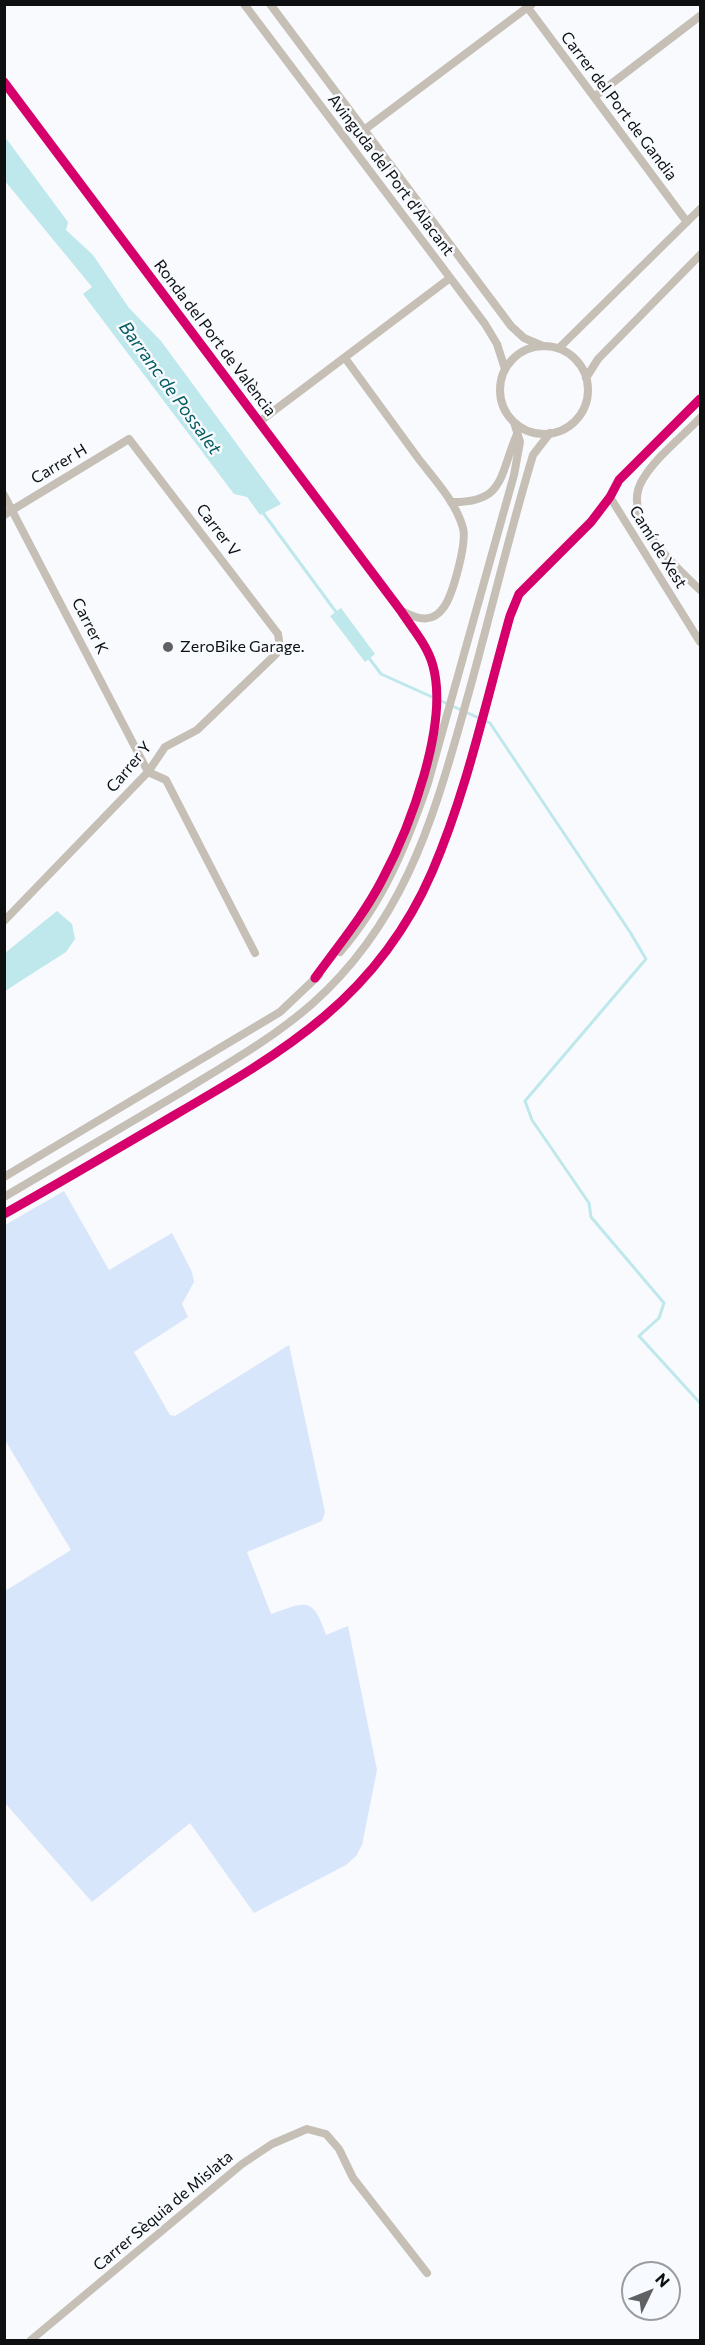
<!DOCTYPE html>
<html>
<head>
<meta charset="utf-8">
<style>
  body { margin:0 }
  #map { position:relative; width:705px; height:2345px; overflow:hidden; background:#f8fafd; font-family:Commissioner,sans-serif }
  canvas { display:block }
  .frame { position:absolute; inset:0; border:6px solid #0e0f10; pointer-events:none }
  .north { position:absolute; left:621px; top:2261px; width:60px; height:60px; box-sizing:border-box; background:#f7fafe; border:2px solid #9a9c9f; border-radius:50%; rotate:47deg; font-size:16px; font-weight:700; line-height:24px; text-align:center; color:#0e0f10 }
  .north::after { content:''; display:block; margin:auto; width:21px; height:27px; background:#606163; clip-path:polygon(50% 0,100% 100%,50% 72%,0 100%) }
</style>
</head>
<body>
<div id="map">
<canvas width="705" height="2345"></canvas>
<div class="frame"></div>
<div class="north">N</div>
</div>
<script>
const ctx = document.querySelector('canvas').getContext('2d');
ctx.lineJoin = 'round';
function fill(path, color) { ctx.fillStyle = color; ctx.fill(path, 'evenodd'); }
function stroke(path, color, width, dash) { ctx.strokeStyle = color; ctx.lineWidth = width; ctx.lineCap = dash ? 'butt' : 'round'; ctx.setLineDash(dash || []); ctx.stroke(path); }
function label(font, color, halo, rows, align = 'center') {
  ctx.font = font + ' Commissioner,sans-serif'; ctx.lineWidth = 5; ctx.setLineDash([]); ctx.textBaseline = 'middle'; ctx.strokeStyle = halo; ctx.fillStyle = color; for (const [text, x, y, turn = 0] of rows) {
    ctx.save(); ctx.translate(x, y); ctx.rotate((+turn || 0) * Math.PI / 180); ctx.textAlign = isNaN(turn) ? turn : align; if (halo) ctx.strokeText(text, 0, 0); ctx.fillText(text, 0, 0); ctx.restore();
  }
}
fill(new Path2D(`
  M64 1191 109 1270 172 1233 192 1272 194 1282 182 1304 188 1317 134 1352 170 1415 175 1416 289 1345 325 1512 322 1521 247 1552 271 1614C305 1602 313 1595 326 1635L348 1626 377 1770 362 1845 356 1856 346 1865 254 1913 190 1823 92 1902 5 1803V1591L71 1550 5 1440V1225Z`), '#d7e6fa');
fill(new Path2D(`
  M5 137 68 222 66 230 93 255 129 308 161 341 281 504 260 515 247 497 234 494 83 294 92 287 5 181Z
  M341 608 375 654 365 662 330 616Z
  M57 911 72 924 75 939 66 952 5 991V953Z`), '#bee8eb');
stroke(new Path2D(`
  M261 510 336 612
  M369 658 381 674 490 723 630 932 646 959 525 1101 532 1120 589 1203 591 1217 664 1303 659 1318 639 1336 700 1403`), '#bee8eb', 3);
stroke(new Path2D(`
  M244 4 485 324 497 344 505 369
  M270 4 511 326 524 338 543 346
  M528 8 687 222
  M4 82 401 611C412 628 428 646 433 666 449 724 410 828 382 880 364 915 338 946 315 978
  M594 97 700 16
  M364 130 532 4
  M500 390a44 44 0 1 1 88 0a44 44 0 1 1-88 0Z
  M559 348 700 209
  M345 358C369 391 394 425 418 458 434 479 456 502 463 528 467 543 453 594 444 607 433 623 419 620 404 612
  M586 378 598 359 700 255
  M700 418C682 437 657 456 643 479 618 518 676 566 700 590
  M259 422 450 278
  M4 495 148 772
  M610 497 700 642
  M451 502C505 503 499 476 517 434
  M4 515 129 439 278 634 280 647 276 654 197 730 165 747 148 772 4 921
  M148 772 166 780 255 953
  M340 952C383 903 407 844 428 783L514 475 520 442 514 422
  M4 1177 280 1012 319 975
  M4 1197C63 1162 121 1128 180 1093 225 1065 272 1039 312 1004 401 925 431 827 462 717 487 630 507 541 533 455L550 433
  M4 1214C61 1182 117 1149 173 1116 285 1051 378 997 432 872 467 791 486 701 510 616L519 594 591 522 610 497 619 480 700 399
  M31 2340 242 2164 272 2144 307 2129 326 2134 339 2149 353 2178 427 2273`), '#c5bfb5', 8);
stroke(new Path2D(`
  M4 82 401 611C412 628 428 646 433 666 449 724 410 828 382 880 364 915 338 946 315 978
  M4 1214C61 1182 117 1149 173 1116 285 1051 378 997 432 872 467 791 486 701 510 616L519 594 591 522 610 497 619 480 700 399`), '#d6006c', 9);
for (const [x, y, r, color] of [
  [168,647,6,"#606163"]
]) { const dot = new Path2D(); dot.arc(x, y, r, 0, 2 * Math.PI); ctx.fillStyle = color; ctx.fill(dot); stroke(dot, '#f7fafe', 2); }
label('16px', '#0e0f10', '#f7fafe', [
  ["Carrer del Port de Gandia",619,106,53],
  ["Avinguda del Port d'Alacant",391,175,53],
  ["Ronda del Port de València",215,338,53],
  ["Carrer H",59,464,-31],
  ["Carrer V",218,530,53],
  ["Camí de Xest",658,547,58],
  ["Carrer K",90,626,63],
  ["Carrer Y",129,767,-50],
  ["Carrer Sèquia de Mislata",163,2211,-40]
]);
label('16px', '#0e0f10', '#f7fafe', [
  ["ZeroBike Garage.",180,647]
], 'left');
label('italic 18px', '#035c5f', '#f7fafe', [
  ["Barranc de Possalet",170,388,54]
]);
</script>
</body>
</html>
